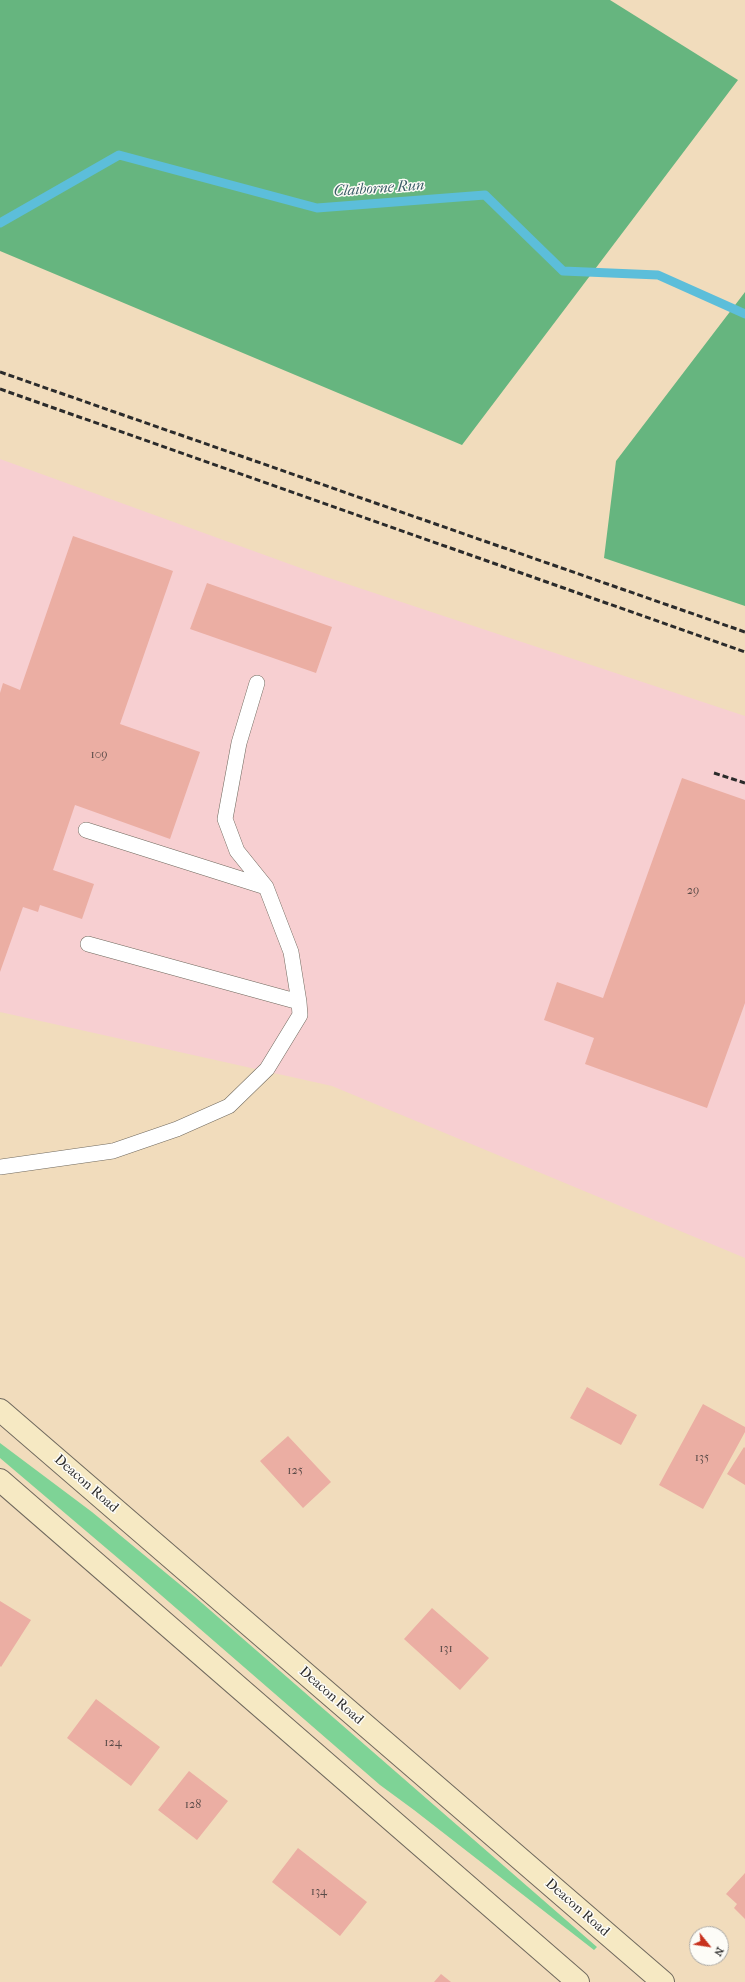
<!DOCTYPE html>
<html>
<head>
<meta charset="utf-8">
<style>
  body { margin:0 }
  #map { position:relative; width:745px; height:1982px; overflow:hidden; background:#f1dcbc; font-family:"IM FELL French Canon",serif }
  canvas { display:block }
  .north { position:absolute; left:689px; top:1926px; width:40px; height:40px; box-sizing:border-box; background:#fdfcf7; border:1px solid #a9a8a5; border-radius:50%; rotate:120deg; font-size:11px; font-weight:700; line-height:16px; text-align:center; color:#2b2b2b }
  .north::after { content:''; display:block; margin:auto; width:14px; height:18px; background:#c8321e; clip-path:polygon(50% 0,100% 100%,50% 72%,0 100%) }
</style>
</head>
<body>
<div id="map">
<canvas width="745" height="1982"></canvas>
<div class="north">N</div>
</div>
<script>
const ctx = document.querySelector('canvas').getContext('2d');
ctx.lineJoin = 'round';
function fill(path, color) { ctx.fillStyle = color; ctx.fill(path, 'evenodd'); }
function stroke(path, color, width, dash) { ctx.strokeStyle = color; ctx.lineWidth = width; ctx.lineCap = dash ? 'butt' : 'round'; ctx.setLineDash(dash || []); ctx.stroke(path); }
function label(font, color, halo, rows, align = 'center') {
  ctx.font = font + ' "IM FELL French Canon",serif'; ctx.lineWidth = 3; ctx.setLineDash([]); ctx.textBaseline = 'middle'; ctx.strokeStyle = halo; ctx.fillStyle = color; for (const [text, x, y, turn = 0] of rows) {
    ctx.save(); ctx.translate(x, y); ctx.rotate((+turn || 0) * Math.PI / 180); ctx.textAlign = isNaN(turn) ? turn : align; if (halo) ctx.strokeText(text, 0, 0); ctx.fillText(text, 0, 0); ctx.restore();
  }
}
fill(new Path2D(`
  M0 459 317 574 745 716V1258L332 1086 0 1012Z`), '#f7cfd1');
fill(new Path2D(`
  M0 1443 92 1512 195 1597 597 1947 594 1950 414 1810 380 1785 139 1576 0 1458Z`), '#7ed396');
fill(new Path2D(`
  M0 0H610L738 80 462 445 0 251Z
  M745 292V606L604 558 616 461Z`), '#66b57f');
stroke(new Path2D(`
  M0 223 119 155 317 208 485 195 563 271 658 275 745 314`), '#5cbeda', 9);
fill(new Path2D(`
  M73 536 173 571 120 724 200 752 170 839 75 805 53 870 94 884 82 919 40 905 38 912 23 907 0 972V693L3 683 20 690Z
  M207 583 332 627 316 673 190 629Z
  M682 778 745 800V1003L707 1108 585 1064 594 1038 544 1020 557 982 603 998Z
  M587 1387 637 1415 621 1445 570 1418Z
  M703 1404 745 1427V1432L703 1509 659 1485Z
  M288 1436 331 1482 303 1508 260 1461Z
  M744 1447 745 1448V1485L727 1474Z
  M0 1601 31 1620 1 1667 0 1666Z
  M432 1608 489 1658 460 1690 404 1639Z
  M96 1699 160 1747 131 1786 67 1738Z
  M189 1771 228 1801 197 1840 158 1810Z
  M298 1848 367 1902 340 1936 272 1882Z
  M745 1873V1919L734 1908 737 1904 726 1894Z
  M441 1974 451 1982H434Z`), '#ebaea3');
const lane = new Path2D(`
  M257 683 239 743 225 819 237 851 266 887 291 952 299 1002
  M86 830 266 887
  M0 1167 113 1151 177 1129 229 1106 267 1069 300 1015 299 1002 88 944`);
const secondary = new Path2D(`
  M0 1410 663 1982
  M0 1480 578 1982`);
stroke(lane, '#70695e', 16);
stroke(secondary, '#70695e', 24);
stroke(lane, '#fff', 15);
stroke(secondary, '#f6e9c3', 22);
stroke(new Path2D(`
  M0 372 745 632
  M0 389 745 652
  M714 773 745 783`), '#2b2b2b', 3, [6, 3]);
label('12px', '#5b4c49', null, [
  ["109",99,755],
  ["29",693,891],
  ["135",702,1458],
  ["125",295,1471],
  ["131",446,1649],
  ["124",113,1743],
  ["128",193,1805],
  ["134",319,1892]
]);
label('14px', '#2b2b2b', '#fdfcf7', [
  ["Deacon Road",86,1484,41],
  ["Deacon Road",331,1696,41],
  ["Deacon Road",577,1908,41]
]);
label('italic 15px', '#3c5e68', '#fdfcf7', [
  ["Claiborne Run",379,189,-4]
]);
</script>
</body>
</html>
